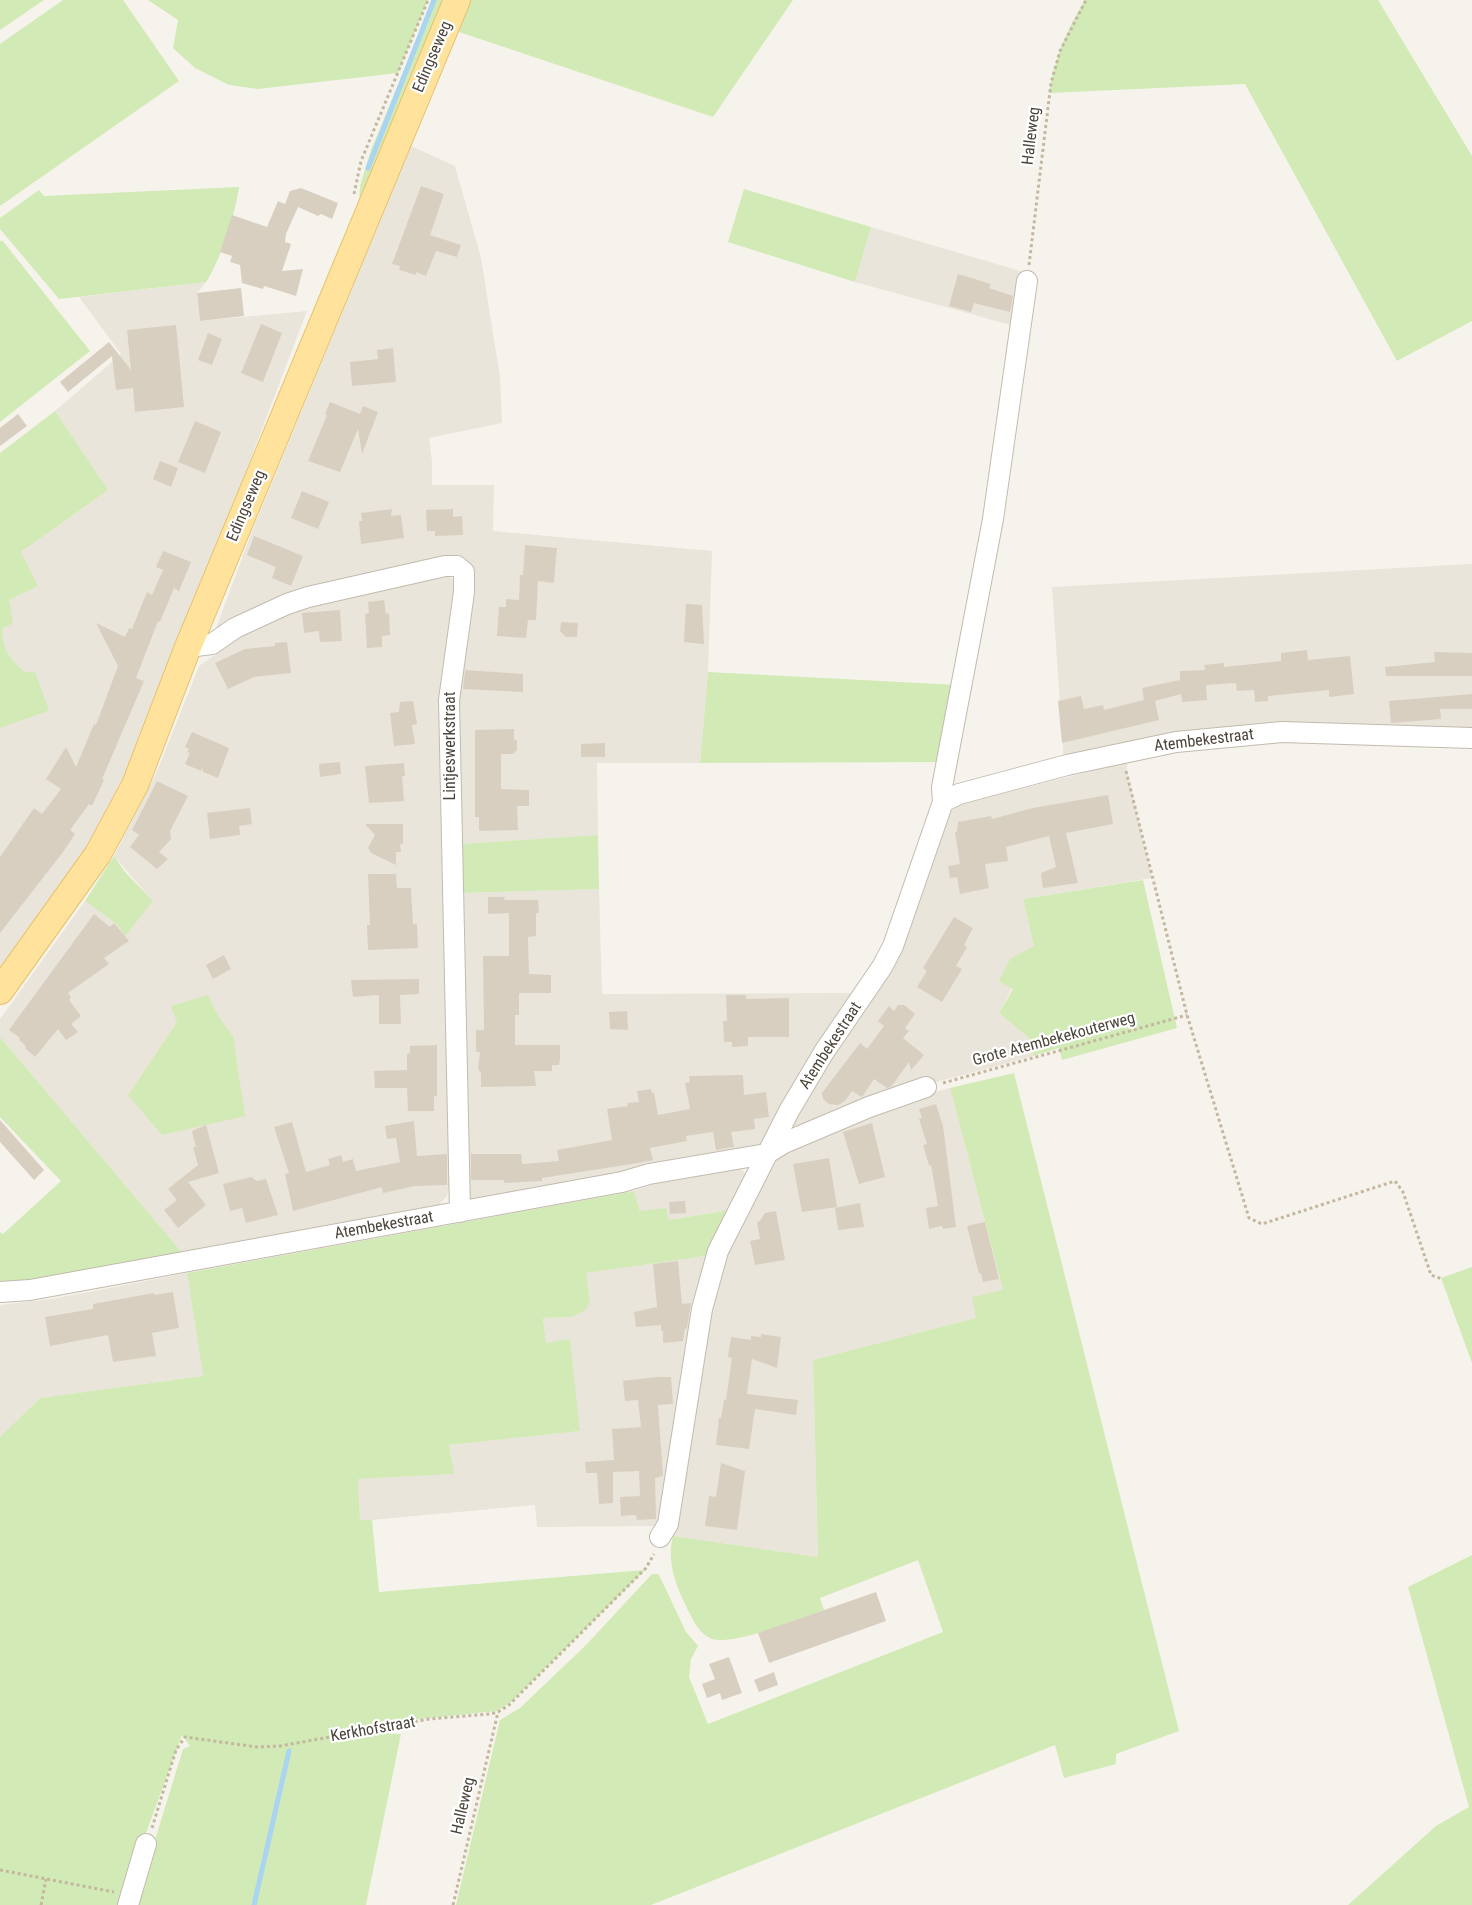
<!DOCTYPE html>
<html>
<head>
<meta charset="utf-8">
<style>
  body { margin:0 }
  canvas { display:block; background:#f6f3ec }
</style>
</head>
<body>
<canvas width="1472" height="1905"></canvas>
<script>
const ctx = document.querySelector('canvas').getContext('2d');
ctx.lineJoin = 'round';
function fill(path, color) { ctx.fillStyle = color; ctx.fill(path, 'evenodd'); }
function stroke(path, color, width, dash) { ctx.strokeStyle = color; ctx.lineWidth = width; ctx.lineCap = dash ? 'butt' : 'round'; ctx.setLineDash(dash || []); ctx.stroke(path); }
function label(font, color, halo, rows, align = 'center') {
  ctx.font = font + ' "Roboto Condensed",sans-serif'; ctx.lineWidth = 4.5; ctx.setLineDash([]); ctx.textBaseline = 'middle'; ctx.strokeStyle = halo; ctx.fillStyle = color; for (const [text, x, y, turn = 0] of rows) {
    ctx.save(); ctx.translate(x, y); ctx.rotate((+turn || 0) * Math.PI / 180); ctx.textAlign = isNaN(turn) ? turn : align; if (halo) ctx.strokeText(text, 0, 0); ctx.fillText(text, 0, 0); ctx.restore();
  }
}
fill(new Path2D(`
  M411 146 455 166 481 258 500 377 502 423 429 438 432 461V485H494L493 531 712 551 708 672 700 763H597L598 835 460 844 455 740 465 563 215 631 251 534Z
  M871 227 1027 273 1018 327 855 282Z
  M206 282 197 293 200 321 307 311 158 702 113 808 86 857 0 977V728L49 711 25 672 11 658 2 643V629L12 623 9 600 25 592 21 552 108 490 55 411 121 354 79 297Z
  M1472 564V729L1308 725 1064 764 1052 587Z
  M445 574 455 581 451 1179 447 1196 437 1207 185 1256 0 1037V1019L85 901 118 925 153 901 114 856 158 769 199 666 245 634 298 609ZM208 995 219 1017 233 1036 128 1095 177 1022Z
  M1127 762V771L1152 878 1023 899 1034 946 999 1013 1029 1038 1033 1056 929 1084 799 1134 787 1130 826 1062 947 814 961 804Z
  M599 889 602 994 858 993 768 1146 479 1202 470 1200 467 1197 460 893Z
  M950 1088 1003 1290 976 1318 813 1360 818 1557 673 1536 696 1382 709 1310 726 1257 772 1162 780 1155 846 1125 927 1094Z
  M741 1169 749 1177 735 1209 669 1220 640 1211 634 1191 657 1183Z
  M712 1255 660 1526 537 1527 535 1505 360 1521 358 1479 453 1474 449 1445 579 1431 570 1340 546 1343 543 1318 572 1317 590 1300 585 1273Z
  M187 1273 203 1376 40 1398 0 1437V1305L52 1299Z`), '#eae5da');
fill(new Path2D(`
  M0 0H44L0 30Z
  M63 0H123L179 81 0 206V44Z
  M148 0H428L398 73 258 89 229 85 195 68 173 48 178 20Z
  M433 0H448L359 202 360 186 371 150Z
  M470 0H793L713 117 459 32Z
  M1085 0H1378L1472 156V321L1397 361 1245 84 1049 93C1056 56 1065 33 1085 0Z
  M239 187C236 211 220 262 206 282L59 299 0 229V218L39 190 44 196Z
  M744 189 871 227 855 282 728 242Z
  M2 240 90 351 0 422V242Z
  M55 411 108 490 21 552 38 586 9 600 13 623 2 629C2 650 10 658 25 672H35L49 711 0 728V453Z
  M708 672 958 685 944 762 700 763Z
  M598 835 599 889 460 893V844Z
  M114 856 125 872 153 901 125 936 118 925 85 901Z
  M1143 880 1177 1028 1062 1060 1059 1048 1033 1056 1029 1038 999 1013 1013 989 999 981 1010 959 1034 946 1023 899Z
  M208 995 219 1017 233 1036 245 1116 162 1135 128 1095 177 1022 171 1006Z
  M0 1037 185 1256 0 1286V1232L3 1234 61 1181 0 1117Z
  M1014 1073 1179 1731 1116 1754V1764L1064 1778 1055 1745 651 1905H456L500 1720 520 1708 586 1645 652 1574H658L661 1579 686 1632 698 1646 691 1659 689 1677 708 1724 943 1632 918 1560 820 1598 824 1610C801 1618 730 1648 710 1638 697 1632 690 1614 684 1602 674 1580 667 1559 673 1536L818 1557 813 1360 976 1318 972 1297 1003 1290 950 1088Z
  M634 1191 640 1211 666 1208 669 1220 735 1209 712 1255 586 1273 590 1300 587 1309 572 1317 543 1318 546 1343 570 1339 580 1431 449 1445 454 1474 358 1479 360 1520H372L379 1592 645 1570 511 1702 497 1711 390 1722 391 1734H401L366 1905H135L183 1749 190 1746 182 1735 142 1844 123 1905H0V1437L40 1398 203 1376 187 1273Z
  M1472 1267V1363L1441 1278Z
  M1472 1555V1905H1348L1436 1826 1469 1807 1408 1587Z`), '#d2eab5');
stroke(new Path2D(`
  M368 168 434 0
  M254 1905 289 1751`), '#a9d4f2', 5);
fill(new Path2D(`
  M421 186 444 194 430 235 461 245 457 257 436 251 426 276 416 272V275L399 270 400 266 392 264Z
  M301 188 338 203 332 219 321 214 318 216 298 207 286 234 285 242 291 244 282 271 303 269 296 296 264 286 263 289 242 283 240 265 230 262 232 256 220 252 232 215 267 227 278 201 285 204 290 191Z
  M958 274 991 284 989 288 1013 296 1010 312 974 303 971 312 949 306Z
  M241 288 244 316 200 321 197 293Z
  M261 324 282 333 263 382 241 373Z
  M176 325 184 407 135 412 133 388 116 390 112 356 68 392 60 382 109 342 131 370 127 330Z
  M208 333 222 339 212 365 198 360Z
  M393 348 396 382 352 386 350 362 378 359 377 350Z
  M330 402 360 414 363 406 378 412 362 454 358 429 340 472 308 461 327 415 325 414Z
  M18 414 27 426 0 446V428Z
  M195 421 221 432 205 473 178 462Z
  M160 461 178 468 171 487 153 479Z
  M302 491 329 502 318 529 291 518Z
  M392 509 391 516 401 515 404 538 361 544 359 521H362L361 513Z
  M453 509V517L462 516 463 535 435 536V531H427L426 510Z
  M254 536 303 556 291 586 272 578 276 567 247 555Z
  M525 545 557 548 554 583 538 581 536 620H528L526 638 497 636 499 607H506V599L519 600 520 575H523Z
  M163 551 191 562 179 591 174 588 160 622 158 621 136 678 144 681 102 779 104 780 92 806 89 804 70 830 75 834 63 852 0 933V857L34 808 42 814 61 789 46 779 66 747 76 767 94 724 96 725 118 666 96 623 125 637 129 628 132 629 147 592 152 595 163 570 156 567Z
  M384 600 386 614 389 613 390 635 382 636V647L367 648 365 614 369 613 368 602Z
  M686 604 702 605 704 644 684 642Z
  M340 610 342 641 320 642 319 631 304 633 302 613Z
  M561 622 578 623 577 637H566L560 631Z
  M287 642 291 673 254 677 228 689 215 663 245 649 275 646V643Z
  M1307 650 1308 660 1350 656 1354 694 1329 697V690L1268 696V701L1255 702 1254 690 1237 691 1236 683 1206 685 1207 700 1182 702 1181 694 1155 701 1159 720 1062 743 1058 701 1081 696 1084 709 1103 705 1104 710 1144 700 1142 688 1180 680V671L1205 670 1204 665 1224 663V667L1281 661V653Z
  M1434 652 1472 653V676H1386L1385 667 1435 662Z
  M465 670 523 674V692L463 689Z
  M1472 694V709H1440L1441 719 1391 723 1389 701Z
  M413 701 417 724 412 725 415 744 394 746 390 713 399 712 400 702Z
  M514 729V740H517V750L513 754H501V789L529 790V806H517L518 830 479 831V817H475V730Z
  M192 732 229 748 218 778 203 772 202 768 201 771 185 764 190 753 187 752 189 749 185 747Z
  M605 743V757H581V744Z
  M340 762 341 774 320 777 319 764Z
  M404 763 405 776H402L404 801 369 803 365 766Z
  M157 781 188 796 170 831 171 839 159 852 168 859 157 869 130 847 139 835 132 830Z
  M1108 795 1113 824 1066 833 1078 883 1043 888 1041 873 1056 867 1049 836 1006 847 1008 861 985 864 989 888 960 894 957 877 950 878 948 866 960 864 955 832H957L958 822 991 816 992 819 1033 808Z
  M250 808 252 824 239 826 240 835 210 839 207 813Z
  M365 824H403V844H400L401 852H396V865L371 853 368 848 375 835Z
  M368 874H396L397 888H411L413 924H417L418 948 368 950 367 925H370Z
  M488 897H505L504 900H538L539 913H536V936L528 937 529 974 551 975V993H519V1015H515V1045H560V1059L559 1065H552V1071H534L536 1086 481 1087V1073L478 1069 480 1052H476V1030H484L483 956H509V913L488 914Z
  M94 914 110 927 114 923 129 941 104 958 109 964 68 993 71 997 69 1000 81 1016 71 1024 78 1032 66 1040 58 1029 35 1057 25 1048 26 1046 19 1040 20 1038 9 1030Z
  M954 917 973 928 964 945 967 947 956 966 962 969 942 1002 917 987 927 971 923 968Z
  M224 955 231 969 213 979 206 965Z
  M419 979V994L400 995 401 1024H379V995L353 997 351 980Z
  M726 995H746V999L789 998V1037H748V1046L732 1047V1042H724L723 1021H727Z
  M898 1005H904L915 1014 905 1028 909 1031 903 1038 924 1055 911 1070 909 1062 891 1087 887 1088 874 1079 862 1097 852 1091 845 1101 838 1105 829 1104 823 1099 822 1093 860 1043 867 1049 884 1026 878 1021 889 1006 894 1011Z
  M627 1011 628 1030 610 1029 609 1012Z
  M437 1045V1096H434V1111H408L407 1088H375L374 1071 407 1070V1054L410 1053V1046Z
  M743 1075 744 1095 766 1092 769 1117 754 1119 755 1129 731 1132 734 1147 716 1150 713 1132 686 1136 687 1141 650 1148 653 1160 638 1163 542 1178V1181L504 1183V1180H471V1152L472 1154H521L522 1164 559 1161 557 1150 612 1140 607 1109 628 1106 627 1103 639 1102 637 1091 651 1089 652 1093H654L658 1115 690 1109 685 1083 690 1082 689 1076Z
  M936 1104 943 1126 956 1227 943 1229 942 1226 929 1229 926 1208 938 1206 931 1165H929L923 1145 927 1144 919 1119 922 1118 919 1109Z
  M0 1120 44 1170 34 1180 0 1142Z
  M414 1121 417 1156 447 1154V1185L415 1186 383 1193 382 1187 293 1211 285 1174 289 1173 274 1127 292 1122 306 1172 330 1165 328 1159 341 1155 343 1162 353 1159 356 1171 400 1162 396 1138 387 1139 385 1126Z
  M872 1123 885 1177 859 1184 843 1132Z
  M206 1125 219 1173 188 1182 206 1205 178 1228 164 1210 177 1200 168 1189 198 1165 193 1147H196L192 1131Z
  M829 1158 837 1207 802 1212 793 1164Z
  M251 1177 257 1181 266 1179 278 1215 246 1223 242 1208 230 1211 223 1184Z
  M685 1201 686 1213 670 1214 669 1202Z
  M860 1203 864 1227 838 1230 835 1208Z
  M776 1211 785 1260 755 1265 750 1241 760 1239 757 1222 760 1221 765 1213Z
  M985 1222 999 1279 983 1282 981 1273 979 1274 967 1226Z
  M678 1261 682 1304 691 1303 687 1328 685 1329 683 1341 663 1343V1331H661V1325L636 1327 634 1312 657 1307 653 1264Z
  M173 1292 179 1328 152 1333 156 1356 113 1362 108 1335 50 1346 45 1317 93 1309V1304L154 1293V1295Z
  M761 1334 781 1337 777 1368 752 1359 747 1394 798 1400 796 1415 755 1409 749 1449 716 1445 719 1418H721L724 1400H726L732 1358 728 1357 731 1337 751 1340V1336L761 1337Z
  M656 1377H671L673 1404 658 1405 663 1476 655 1478 656 1519 637 1520 636 1515 621 1516 620 1497 640 1496 639 1471 613 1472V1503L599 1504 597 1473H586L585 1462 614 1460 612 1429 641 1427 638 1400 625 1401 623 1381Z
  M721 1463 745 1471 737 1530 705 1526 709 1496 716 1497Z
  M876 1592 886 1621 769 1663 758 1633Z
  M729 1657 742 1693 722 1700 720 1693 707 1698 702 1684 715 1679 709 1664Z
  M774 1672 778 1685 759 1692 754 1680Z`), '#d8cfc1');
const minor = new Path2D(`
  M188 647 212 644 235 628 287 604 308 597 445 566H457L464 572V592L449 700 460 1212
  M943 802 959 794 1067 765 1176 742 1282 732 1472 738
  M0 1292 30 1290 622 1182 649 1174 766 1154 784 1143 869 1107 926 1087
  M660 1537 668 1524 702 1309 718 1251 789 1111 824 1052 882 967 893 946 943 802 942 787 993 519 1027 281
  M128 1905 146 1844`);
const major = new Path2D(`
  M0 991 98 854 135 785 188 647 457 0`);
stroke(minor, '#c2bbae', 22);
stroke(major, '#e6c16a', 28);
stroke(new Path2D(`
  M354 194 361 161 428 0
  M1029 265 1051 83 1060 51 1086 0
  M1126 771 1187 1015 1249 1218 1262 1224 1395 1181 1403 1192 1431 1275 1442 1279
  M943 1083 1187 1015
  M152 1828 176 1750 185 1737 257 1747 280 1746 429 1719 490 1714 498 1712 509 1705 646 1568 654 1554
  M0 1870 114 1892
  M41 1905 46 1879
  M453 1905 498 1712`), '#c4b79f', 3, [3, 3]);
stroke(minor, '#fff', 20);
stroke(major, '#ffe39c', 26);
label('16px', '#4b4439', '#fff', [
  ["Edingseweg",433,57,-67],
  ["Halleweg",1032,136,-83],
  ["Edingseweg",247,506,-67],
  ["Atembekestraat",1204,741,-7],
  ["Lintjeswerkstraat",451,746,-90],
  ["Grote Atembekekouterweg",1054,1040,-15],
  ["Atembekestraat",831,1046,-57],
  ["Atembekestraat",384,1226,-10],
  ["Kerkhofstraat",373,1730,-10],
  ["Halleweg",464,1806,-77]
]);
</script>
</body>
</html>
